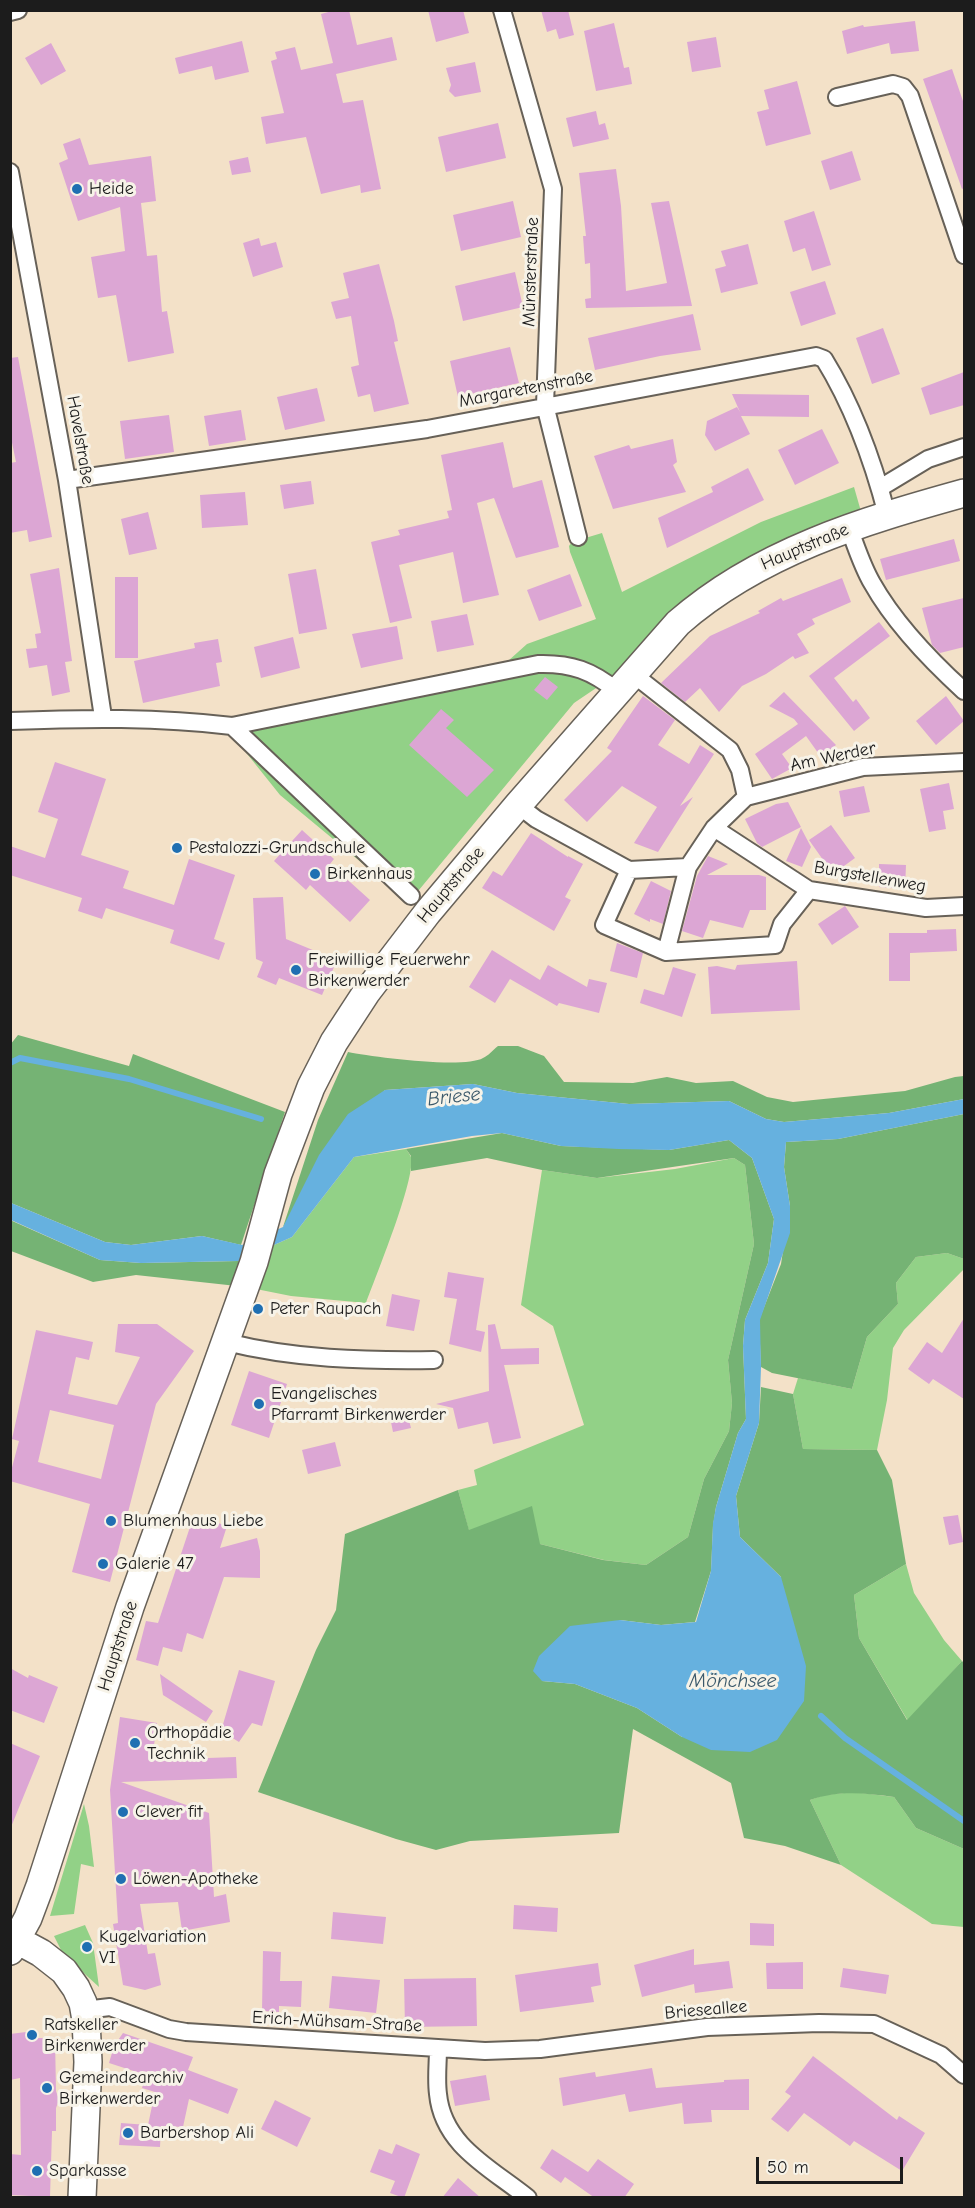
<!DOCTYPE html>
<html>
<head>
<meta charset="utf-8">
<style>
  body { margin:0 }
  #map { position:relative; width:975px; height:2208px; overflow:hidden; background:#f3e1c8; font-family:"Comic Neue",sans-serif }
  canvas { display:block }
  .frame { position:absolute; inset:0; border:12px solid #1c1c1c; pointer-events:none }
  .scale { position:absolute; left:756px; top:2157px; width:147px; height:27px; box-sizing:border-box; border:3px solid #1c1c1c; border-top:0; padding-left:8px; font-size:18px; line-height:21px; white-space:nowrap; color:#1c1c1c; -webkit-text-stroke:4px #f7f3e8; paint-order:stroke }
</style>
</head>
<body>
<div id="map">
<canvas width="975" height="2208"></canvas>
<div class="frame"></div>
<div class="scale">50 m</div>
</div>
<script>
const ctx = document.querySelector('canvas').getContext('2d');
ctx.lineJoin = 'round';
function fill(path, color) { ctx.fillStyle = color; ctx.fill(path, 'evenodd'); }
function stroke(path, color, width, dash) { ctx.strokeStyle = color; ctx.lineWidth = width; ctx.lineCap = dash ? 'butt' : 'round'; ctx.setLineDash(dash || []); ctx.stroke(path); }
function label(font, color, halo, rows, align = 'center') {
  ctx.font = font + ' "Comic Neue",sans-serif'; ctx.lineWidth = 6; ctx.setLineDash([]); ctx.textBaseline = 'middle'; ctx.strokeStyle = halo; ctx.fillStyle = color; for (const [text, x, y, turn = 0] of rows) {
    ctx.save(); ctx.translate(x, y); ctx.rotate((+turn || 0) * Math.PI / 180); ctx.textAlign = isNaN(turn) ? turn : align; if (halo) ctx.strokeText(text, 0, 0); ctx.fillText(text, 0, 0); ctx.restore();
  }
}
fill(new Path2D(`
  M854 487 862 515 846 519 574 703 409 902 280 795 228 730 508 661 527 644 596 619 570 552 569 546 572 542 602 533 622 592 761 522Z
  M406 1149C407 1150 410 1155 411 1157 416 1179 375 1278 366 1303L291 1296 246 1287 238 1261 292 1237 354 1157Z
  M734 1158 745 1165 754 1244 728 1360 732 1403 729 1431 704 1479 688 1537 646 1565 604 1560 540 1544 469 1531 458 1490 477 1485 474 1470 584 1425 553 1326 521 1305 542 1170 597 1178 675 1169Z
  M947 1253 964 1259V1269L904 1330 893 1348 887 1400 877 1450 803 1449 793 1394 798 1378 852 1389 867 1337 898 1304 896 1283 916 1257Z
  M906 1564 914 1593 944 1640 962 1661 908 1721 859 1638 854 1595Z
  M854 1792 894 1797 916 1828 964 1849V1927L932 1924 841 1865 810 1800 824 1795Z
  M84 1804 89 1826 94 1867 81 1864 74 1914 50 1916Z
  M85 1925 93 1943 99 1987 63 1954 54 1936Z`), '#92d187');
fill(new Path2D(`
  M18 1035 129 1066 133 1054 285 1112 241 1245 202 1236 131 1245 105 1242 11 1203 10 1045Z
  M498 1046H518L544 1056 564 1082 633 1083 667 1077 696 1083 733 1081 767 1097 793 1102 905 1091 955 1077 964 1076V1099L889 1113 784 1122 766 1119 729 1101 629 1104 517 1093 473 1084 385 1090 283 1227 318 1120 348 1052C372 1057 464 1069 483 1058 488 1056 493 1050 498 1046Z
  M964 1114V1259L947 1253 916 1257 896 1283 898 1304 867 1337 852 1389 772 1373 761 1367 759 1320 781 1264 790 1206 784 1167 786 1142 838 1139Z
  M502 1133 561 1146 669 1150 729 1140 752 1158 774 1219 768 1263 745 1320 743 1346 746 1419 738 1433 716 1507 713 1526 711 1571 695 1622 661 1625 620 1620 542 1681 575 1684 637 1708 682 1737 781 1577 740 1537 736 1496 759 1423 761 1387 793 1394 803 1449 877 1450 892 1480 906 1564 854 1595 859 1638 907 1720 962 1661 964 1663V1849L916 1828 894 1797C865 1793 839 1790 810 1800L841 1865 785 1846 744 1838 731 1783 633 1729 619 1833 470 1841 436 1850 396 1839 258 1792 316 1650 336 1610 345 1534 458 1490 469 1530 532 1506 540 1544 603 1560 646 1565 688 1537 704 1479 729 1431 732 1403 728 1360 754 1244 745 1165 734 1158 597 1178 542 1170 487 1158 411 1171V1156L406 1149Z
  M10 1220 100 1260 141 1263 238 1261 246 1287 136 1275 93 1282 11 1251Z`), '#75b374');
fill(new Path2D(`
  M473 1084 517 1093 629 1104 729 1101 766 1119 784 1122 889 1113 964 1099V1114L838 1139 786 1142 784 1167 790 1206V1233L760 1320 761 1367 759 1423 736 1496 740 1537 781 1577 806 1666 804 1701 777 1740 750 1752 711 1750 682 1737 637 1708 575 1684 542 1681 533 1671 539 1656 570 1626 620 1620 661 1625 696 1622 711 1571 713 1523 716 1507 738 1433 746 1419 743 1346 745 1320 768 1263 774 1219 752 1158 729 1140 669 1150 618 1149 561 1146 502 1133 472 1136 354 1157 292 1237 238 1261 141 1263 100 1260 11 1220V1203L105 1242 131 1245 202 1236 242 1245 283 1227 319 1155 348 1114 385 1090Z`), '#66b1df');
stroke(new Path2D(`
  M10 1063 20 1058 129 1079 261 1119
  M821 1716 845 1738 964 1821`), '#66b1df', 6);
fill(new Path2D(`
  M336 10H349L357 45 392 37 397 60 336 74 343 103 363 100 381 189 361 193 360 185 321 194 306 137 266 144 261 117 284 113 271 61 277 59 275 52 295 47 301 70 333 63 321 14Z
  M428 10H463L469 33 436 42Z
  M541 10H568L574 35 559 39 556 29 547 32Z
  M915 21 919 51 891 54 889 43 847 54 842 31 863 25 864 27Z
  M614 23 624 68 629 67 632 84 596 91 584 31Z
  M716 37 721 67 692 72 687 42Z
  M242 41 249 72 215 80 212 66 179 74 175 58Z
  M51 43 66 71 41 85 25 58Z
  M475 62 481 92 455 97 449 91 451 85 446 68Z
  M952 69 964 104V188L962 189 923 79Z
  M797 81 811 134 766 146 757 112 769 109 764 90Z
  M596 111 599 125 605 123 609 139 573 147 566 118Z
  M498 123 506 158 446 172 438 137Z
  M80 138 89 165 151 156 156 201 141 203 147 256 157 255 162 312 167 311 174 353 128 362 116 295 98 298 91 257 125 251 120 207 78 221 59 163 68 159 63 144Z
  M852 151 861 180 830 190 821 161Z
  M248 157 251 172 232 175 229 161Z
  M616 169 621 206 626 291 667 283 651 203 669 201 692 306 586 308 585 299 591 298 590 263 585 264 583 236H586L579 173Z
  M513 201 521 237 461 251 453 215Z
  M814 211 831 265 812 271 805 248 793 252 784 221Z
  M259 238 261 246 276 242 283 267 253 277 243 243Z
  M748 244 758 284 721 293 715 269 726 266 721 251Z
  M379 264 394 321 398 341 394 342 409 404 374 412 370 394 358 397 351 367 359 365 351 316 336 319 331 302 349 298 343 273Z
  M515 272 523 307 463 321 455 286Z
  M825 281 836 314 801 326 790 292Z
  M693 314 701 350 660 356 595 370 588 338Z
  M883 328 900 374 872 384 856 338Z
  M510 347 519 383 458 397 450 361Z
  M18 357 52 537 29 542 27 530 10 533V463L16 462 10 433V358Z
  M964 372V405L930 415 921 388Z
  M317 388 325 421 285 430 277 397Z
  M732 394 809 395V417L741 416 750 434 715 451 705 435 707 421 737 407 740 412Z
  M241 410 246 440 209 446 204 416Z
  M169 415 174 452 125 459 120 421Z
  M822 429 839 463 795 485 778 450Z
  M673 439 677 462 673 465 686 492 613 509 594 456 629 445 631 449Z
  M503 442 513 488 542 480 559 547 516 558 494 498 477 503 499 595 463 603 453 552 399 565 412 618 390 623 371 542 400 535 398 530 449 518 447 511 452 510 441 455Z
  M748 468 764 500 667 548 658 518 713 492 711 487Z
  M311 481 314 504 284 509 280 485Z
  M245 492 248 525 202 528 200 495Z
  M148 512 157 549 129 555 121 519Z
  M954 539 960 561 886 580 880 559Z
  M59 568 72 661 65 662 70 692 52 696 47 665 29 668 26 649 37 648 35 634 41 633 30 574Z
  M316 569 327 629 299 634 288 574Z
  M570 574 582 606 539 621 527 590Z
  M115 577H138V658H115Z
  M842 578 851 602 812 619 815 624 797 634 809 653 795 659 793 656 766 674 742 686 719 712 700 688 685 702 661 683 710 636 760 613 758 611 781 598 783 601Z
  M964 598V647L940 653 932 645 922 608Z
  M467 614 474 645 437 652 431 621Z
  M879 622 890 636 834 678 853 702 856 699 870 718 854 731 809 676Z
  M397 626 403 659 361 668 352 634Z
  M293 637 300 668 261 678 254 647Z
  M218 639 222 662 216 663 220 686 143 703 134 661 195 648 194 643Z
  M545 677 558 687 547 700 534 690Z
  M784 692 836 745 821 757 806 736 782 754 792 768 772 779 755 754 798 724 794 719 769 706Z
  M643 696 675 720 658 745 689 764 700 745 714 754 680 806 693 797 658 852 634 843 657 807 622 786 587 822 564 800 612 751 607 748Z
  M946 696 964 721 936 745 916 721Z
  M441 709 454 720 446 728 494 770 467 797 409 745Z
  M55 762 106 779 81 855 129 871 123 888 174 905 189 859 235 875 214 939 225 943 219 960 170 943 174 930 106 908 102 919 78 911 82 898 10 875V846L45 858 58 819 38 812Z
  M949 783 954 809 943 811 946 829 929 832 920 789Z
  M864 786 870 812 844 817 839 791Z
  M788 802 801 827 762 847 757 843 745 819 776 804Z
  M831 825 855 858 833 874 809 840Z
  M801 828 811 847 802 867 786 861Z
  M302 830 334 859 330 864 370 900 350 922 310 885 306 890 274 861Z
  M531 833 568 857V856L583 864 565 897 571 900 554 931 482 888 493 871 502 876Z
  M708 856 728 864 707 875H759L766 877V910H750L743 928 710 920 703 938 682 931 697 876Z
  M879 864 906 865 905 889 879 887Z
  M651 881 671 891 663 924 650 919V922L634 914Z
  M283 897 286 939 337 960 322 995 279 978 276 985 257 977 263 962 256 959 253 898Z
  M845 906 859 927 832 945 818 924Z
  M956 929 957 951 910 953V981H889V933H927V930Z
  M617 943 643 953 637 978 610 971Z
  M492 950 540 980 548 965 587 987 589 979 607 983 599 1013 559 1003 557 1006 510 979 495 1003 469 987Z
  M797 961 800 1010 711 1014 708 967 717 966 735 970 737 965Z
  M673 967 696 974 682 1017 640 1003 644 989 664 995Z
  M448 1272 484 1278 476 1330 485 1332 481 1352 449 1344 457 1299 444 1297Z
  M392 1294 420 1300 414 1331 386 1326Z
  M964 1318V1399L933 1379 929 1384 908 1369 927 1342 942 1353Z
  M118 1324H157L194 1351 156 1404 110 1582 72 1572 90 1504 10 1481V1475L19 1441 12 1439 36 1330 93 1342 89 1360 76 1357 68 1394 117 1405 140 1357 115 1352ZM50 1410 114 1425 101 1479 38 1462Z
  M495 1324 501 1349 539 1348V1364L504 1365 521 1438 493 1444 488 1422 458 1429 453 1408 436 1404 489 1391 488 1325Z
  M249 1371 287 1384 269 1438 231 1425Z
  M407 1413 411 1428 393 1432 390 1417Z
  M335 1442 341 1466 308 1474 302 1450Z
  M194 1515 227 1526 220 1548 257 1538 260 1551V1578L224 1577 203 1639 187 1633 182 1652 163 1647 158 1666 136 1660 146 1621 158 1623Z
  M958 1515 963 1542 949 1545 943 1517Z
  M10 1668 28 1678 29 1675 58 1687 44 1723 10 1710Z
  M239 1670 275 1681 262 1726 252 1723 239 1742 221 1731Z
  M160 1674 213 1711 206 1722 163 1695Z
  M120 1717 157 1723 152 1760 236 1757 237 1778 121 1782 209 1813 214 1897 226 1894 230 1922 182 1931 178 1902 140 1904 148 1954 155 1953 161 1985 145 1990 123 1985 113 1924 118 1923 110 1790Z
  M10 1743 40 1756 11 1827H10Z
  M514 1905 558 1908 557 1932 513 1929Z
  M333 1912 386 1917 383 1944 331 1939Z
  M750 1923 774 1924V1946L750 1945Z
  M694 1949V1965L729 1961 733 1988 695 1993 694 1984 642 1997 634 1965Z
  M263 1951 281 1952 280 1981H302L301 2007 279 2006V2012L262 2011Z
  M803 1962V1989H767L766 1963Z
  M598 1963 601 1985 591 1987 594 2002 520 2012 515 1975Z
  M843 1968 889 1975 886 1994 840 1987Z
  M332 1976 380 1980 376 2013 329 2008Z
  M476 1978 477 2026 405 2027 404 1979Z
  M26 2032 27 2038H55L56 2091 59 2100 56 2108V2131H52L50 2197 10 2195V2154L21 2155 20 2078 10 2080V2034Z
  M123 2033 193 2057 188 2070 238 2089 228 2114 189 2099 183 2127 161 2126 160 2147 119 2145 121 2123 148 2125 155 2092 142 2088 146 2075 109 2063 114 2046Z
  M813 2056 897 2120 899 2116 925 2133 902 2171 854 2141 850 2146 804 2113 788 2132 771 2119 791 2096 785 2092Z
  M652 2068 656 2088 724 2082V2080L749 2079V2110H711L712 2122 684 2124 682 2103 629 2112 625 2094 563 2106 559 2078 595 2072 596 2077Z
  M486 2075 490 2100 455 2106 450 2081Z
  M275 2100 311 2118 297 2147 261 2129Z
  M396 2144 420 2154 404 2198 390 2193 395 2181 370 2172 379 2149 392 2154Z
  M552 2149 588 2172 598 2159 634 2184 624 2198H595L565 2177 561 2183 540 2168Z
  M458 2178 481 2198H442Z`), '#dca6d4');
const street = new Path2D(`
  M502 10 553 189 545 405 578 537
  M10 12 18 10
  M837 97 893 84 903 87 910 96 964 255
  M10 172 67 480 103 717
  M67 480 427 429 816 356 824 359C853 406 873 461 887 515
  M880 488 928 459 964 447
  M849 528C856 546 862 566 872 583 895 624 930 660 964 691
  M633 674 730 750 740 770 746 797
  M10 721C85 718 158 717 232 726L538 664C572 663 592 671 617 691
  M232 726 411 896
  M518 805 536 819 629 870 688 867
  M714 828 809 890 926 908 964 906
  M629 870 604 925 666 952 775 945 782 924 809 890
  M666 952 688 867 714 828 746 797 863 767 964 762
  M226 1342C294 1359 364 1361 434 1360
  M84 2010 110 2007 169 2029 186 2032 485 2051 540 2049 707 2027 819 2023 874 2024 941 2055 964 2075
  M438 2048C438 2063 436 2079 438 2094 443 2146 491 2168 528 2198`);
const primary = new Path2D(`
  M17 1940 41 1953 64 1971 76 1988 83 2003 86 2020 88 2062 82 2198
  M10 1951 28 1918 40 1886 130 1607 254 1262 278 1174 311 1087 334 1042 366 993 428 912 518 805 678 623C759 552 863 521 964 493`);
stroke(street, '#676158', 20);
stroke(primary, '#676158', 30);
stroke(street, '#fff', 16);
stroke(primary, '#fff', 27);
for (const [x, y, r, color] of [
  [77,189,6,"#1f6fb2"],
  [177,848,6,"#1f6fb2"],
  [315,874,6,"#1f6fb2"],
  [296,970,6,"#1f6fb2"],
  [258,1309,6,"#1f6fb2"],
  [259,1404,6,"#1f6fb2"],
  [111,1521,6,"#1f6fb2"],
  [103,1564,6,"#1f6fb2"],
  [135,1743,6,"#1f6fb2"],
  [123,1812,6,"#1f6fb2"],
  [121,1879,6,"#1f6fb2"],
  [87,1947,6,"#1f6fb2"],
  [32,2035,6,"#1f6fb2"],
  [47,2088,6,"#1f6fb2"],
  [128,2133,6,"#1f6fb2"],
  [37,2171,6,"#1f6fb2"]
]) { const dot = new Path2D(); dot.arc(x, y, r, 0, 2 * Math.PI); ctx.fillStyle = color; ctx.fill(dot); stroke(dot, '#f7f3e8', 2); }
label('18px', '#1c1c1c', '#f7f3e8', [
  ["Heide",89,189],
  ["Pestalozzi-Grundschule",189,848],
  ["Birkenhaus",327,874],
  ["Freiwillige Feuerwehr",308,960],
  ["Birkenwerder",308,981],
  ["Peter Raupach",270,1309],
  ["Evangelisches",271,1394],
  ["Pfarramt Birkenwerder",271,1415],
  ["Blumenhaus Liebe",123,1521],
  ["Galerie 47",115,1564],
  ["Orthopädie",147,1733],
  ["Technik",147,1754],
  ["Clever fit",135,1812],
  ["Löwen-Apotheke",133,1879],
  ["Kugelvariation",99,1937],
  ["VI",99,1958],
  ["Ratskeller",44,2025],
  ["Birkenwerder",44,2046],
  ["Gemeindearchiv",59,2078],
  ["Birkenwerder",59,2099],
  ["Barbershop Ali",140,2133],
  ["Sparkasse",49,2171]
], 'left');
label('18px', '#1c1c1c', '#f7f3e8', [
  ["Münsterstraße",531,272,-88],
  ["Margaretenstraße",526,389,-11],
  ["Havelstraße",80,440,80],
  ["Hauptstraße",805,547,-23],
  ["Am Werder",833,757,-12],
  ["Burgstellenweg",870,877,10],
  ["Hauptstraße",451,885,-50],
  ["Hauptstraße",118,1646,-72],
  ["Brieseallee",706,2010,-5],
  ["Erich-Mühsam-Straße",337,2022,3]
]);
label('italic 20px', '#3a586a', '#f7f3e8', [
  ["Briese",454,1097,-6],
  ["Mönchsee",733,1681]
]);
</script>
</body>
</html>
